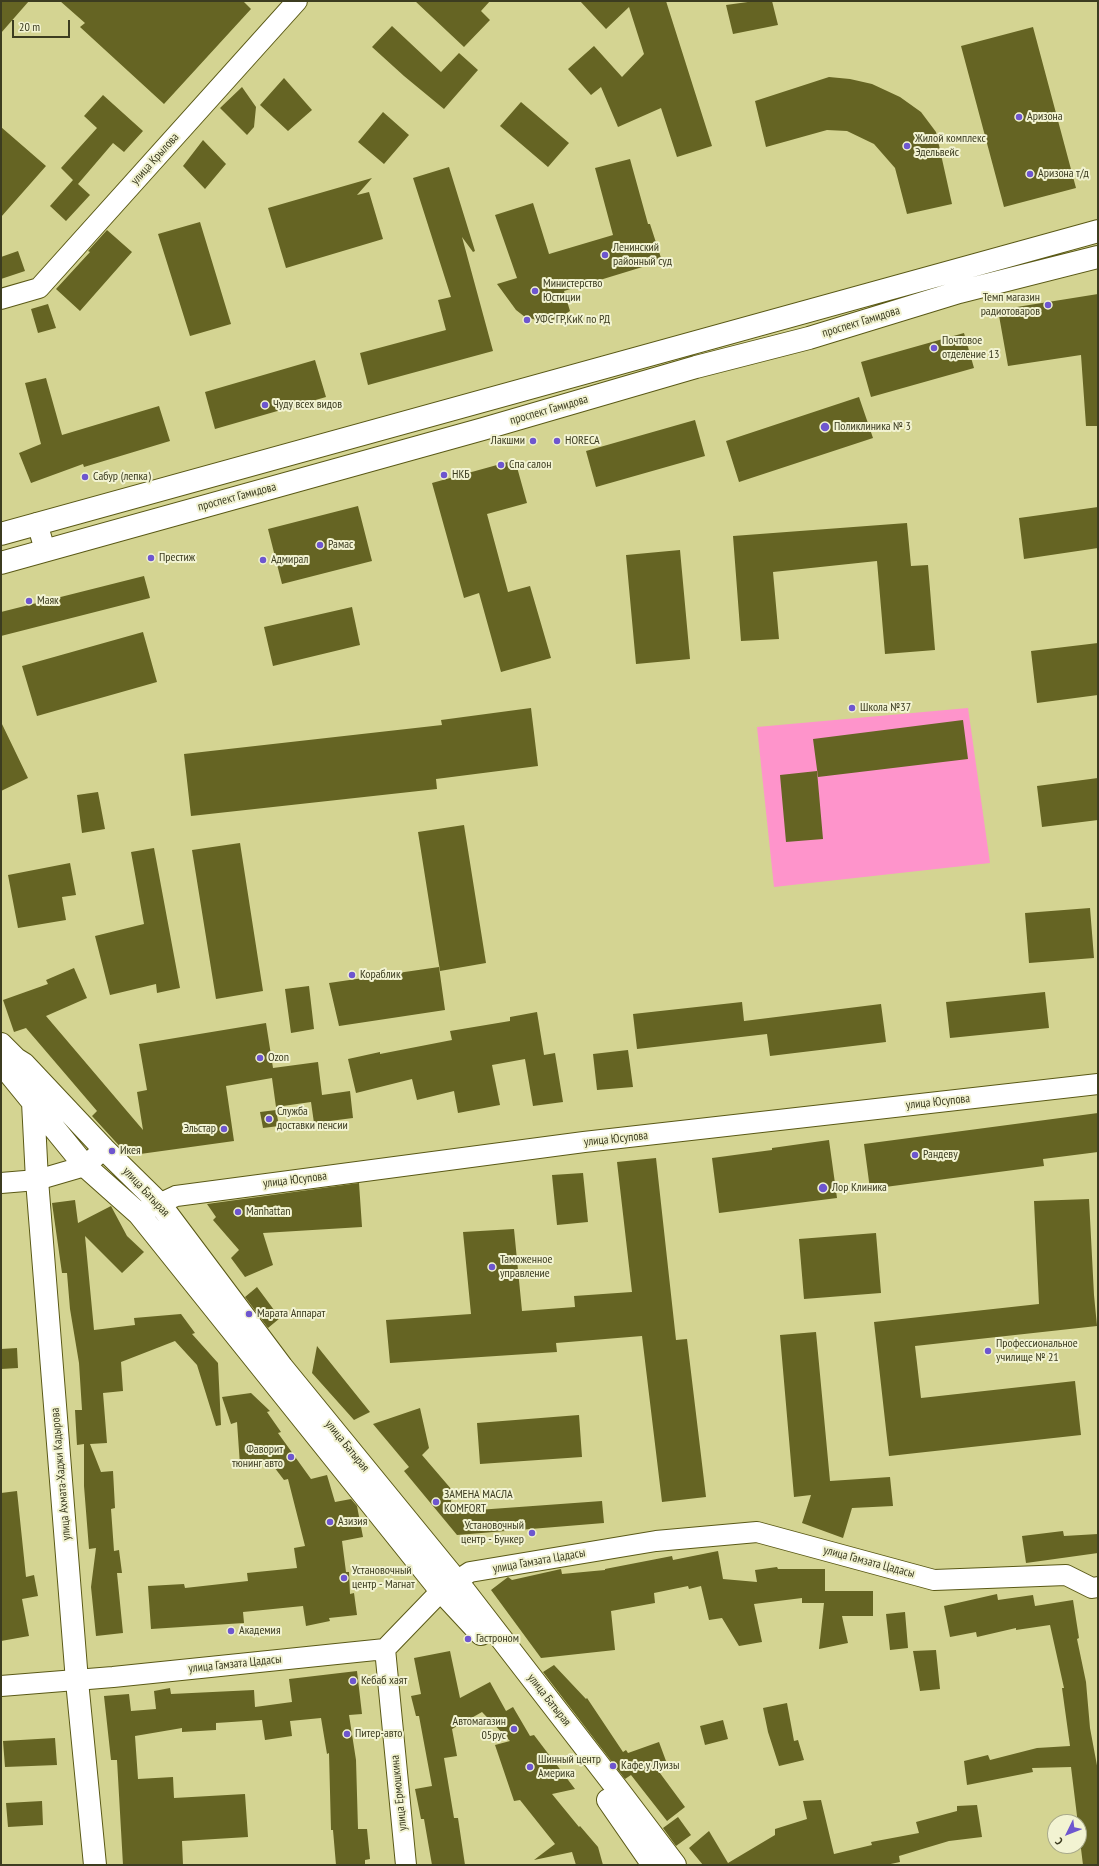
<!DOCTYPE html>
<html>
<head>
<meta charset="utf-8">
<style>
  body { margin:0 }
  #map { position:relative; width:1099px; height:1866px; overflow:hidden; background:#d4d492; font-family:"PT Sans Narrow",sans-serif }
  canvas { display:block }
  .frame { position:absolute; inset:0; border:2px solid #3c3c20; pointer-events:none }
  .north { position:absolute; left:1047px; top:1814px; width:40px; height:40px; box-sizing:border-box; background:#f2f3d2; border:1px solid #a9aa8b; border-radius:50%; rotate:227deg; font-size:11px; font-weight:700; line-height:16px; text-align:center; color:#3c3c20 }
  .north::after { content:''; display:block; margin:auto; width:14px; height:18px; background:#6e56cf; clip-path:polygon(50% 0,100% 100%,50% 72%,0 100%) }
  .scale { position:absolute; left:12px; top:20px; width:58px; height:18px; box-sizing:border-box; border:2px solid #3c3c20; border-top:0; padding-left:5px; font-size:12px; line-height:14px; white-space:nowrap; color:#3c3c20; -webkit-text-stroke:3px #f2f3d2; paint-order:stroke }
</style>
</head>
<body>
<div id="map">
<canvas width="1099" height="1866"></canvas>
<div class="frame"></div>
<div class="north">С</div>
<div class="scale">20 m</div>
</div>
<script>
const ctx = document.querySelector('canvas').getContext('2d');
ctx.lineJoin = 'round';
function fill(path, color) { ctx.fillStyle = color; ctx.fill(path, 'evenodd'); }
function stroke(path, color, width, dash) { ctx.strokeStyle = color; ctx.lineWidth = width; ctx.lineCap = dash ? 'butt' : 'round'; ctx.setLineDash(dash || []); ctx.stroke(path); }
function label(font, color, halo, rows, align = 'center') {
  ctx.font = font + ' "PT Sans Narrow",sans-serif'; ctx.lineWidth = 4; ctx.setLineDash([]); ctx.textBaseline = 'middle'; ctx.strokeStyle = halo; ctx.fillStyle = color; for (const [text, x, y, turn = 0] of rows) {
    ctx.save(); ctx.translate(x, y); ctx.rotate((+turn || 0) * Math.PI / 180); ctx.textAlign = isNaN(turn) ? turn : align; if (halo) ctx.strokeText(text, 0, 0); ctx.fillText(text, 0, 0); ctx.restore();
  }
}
fill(new Path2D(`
  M968 708 990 863 774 887 757 727Z`), '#fe94cb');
fill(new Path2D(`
  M1 1H29L1 33Z
  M60 1H243L251 9 164 104 80 27 85 23Z
  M415 1H490L481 11 490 20 464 47Z
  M580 1H666L712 146 677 157 661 108 618 127 601 87 591 95 568 69 594 46 622 77 644 54 629 7 606 29Z
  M755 1H772L778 25 733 34 726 5Z
  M392 26 441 72 459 53 478 70 444 109 404 76 372 47Z
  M1033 27 1076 188 1004 207 961 46Z
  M829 77 850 79 872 84 900 97 921 112 936 132 952 204 907 214 895 168 874 144 847 131 827 130 766 147 755 101Z
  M284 78 312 110 288 131 260 105Z
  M242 87 256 107 254 127 247 135 220 108Z
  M103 95 143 131 124 152 113 143 78 184 90 195 66 221 50 206 73 180 61 168 97 128 84 116Z
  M521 102 569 143 548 167 500 126Z
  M383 112 409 135 384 164 358 142Z
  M1 127 46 166 1 217Z
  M203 140 226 164 205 189 183 166Z
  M630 159 648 224H650L662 261 564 291 570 311 558 319 541 321 525 317 516 310 497 284 517 278 495 215 533 203 549 254 613 235 595 168Z
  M449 167 475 251 473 252 462 237 493 351 368 385 360 353 446 330 438 300 451 297 413 178Z
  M372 178 357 195 369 192 383 239 286 268 268 208Z
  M200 222 231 324 190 336 158 234Z
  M107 230 132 252 80 311 56 289 90 252 88 251Z
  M18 251 25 271 1 279V257Z
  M1098 294V426H1086L1081 355 1008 366 998 310Z
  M48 304 56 328 38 333 31 309Z
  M964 333 974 368 871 397 861 362Z
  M315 360 326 397 215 429 205 392Z
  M46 378 62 435 159 406 170 441 84 467 83 464 31 483 19 453 41 444 25 383Z
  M859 397 873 438 739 482 726 441Z
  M695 420 705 456 596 487 586 451Z
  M515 460 527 503 487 514 508 592 530 586 551 658 501 672 479 593 464 598 432 483Z
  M358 506 372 561 282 584 268 529Z
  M1098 507V548L1024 559 1019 518Z
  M907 523 911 566 928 565 935 650 885 654 877 561 773 572 779 639 741 641 733 536Z
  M680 550 690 659 636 664 626 555Z
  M144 576 150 598 1 636V612Z
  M352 607 360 645 273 666 264 627Z
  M143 632 157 682 37 716 22 666Z
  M1098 643V695L1037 703 1031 651Z
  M531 708 538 766 436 779 437 789 191 816 184 754 442 725 441 720Z
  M963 720 968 759 818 777 813 739Z
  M1 722 28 778 1 791Z
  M817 771 823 839 786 842 780 775Z
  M1098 778V820L1042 827 1037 786Z
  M98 792 105 829 82 833 77 795Z
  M464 825 486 963 440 971 418 832Z
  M240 843 263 991 216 999 192 850Z
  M154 848 180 988 157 993 156 984 110 995 95 936 144 924 131 852Z
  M70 863 76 895 62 897 66 920 18 928 8 875Z
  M1090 908 1094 958 1029 963 1025 913Z
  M439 967 445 1010 339 1026 329 983Z
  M74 968 87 998 46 1016 143 1130 137 1092 147 1090 139 1044 266 1023 273 1068 318 1062 322 1095 350 1091 353 1118 314 1123 311 1102 276 1107 272 1078 226 1086 234 1141 133 1155 124 1151 92 1116 97 1111 26 1028 14 1032 3 1000 48 984 46 980Z
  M309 986 314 1029 291 1033 285 989Z
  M1045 992 1049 1028 950 1038 946 1002Z
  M742 1002 744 1021 881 1004 886 1042 770 1056 767 1034 637 1049 633 1014Z
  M537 1012 544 1055 555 1053 563 1102 533 1106 525 1059 492 1065 500 1105 458 1113 454 1091 417 1100 412 1079 356 1093 348 1059 380 1052V1054L452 1040 450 1031 510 1021V1017Z
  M628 1050 633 1087 597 1090 593 1054Z
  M276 1110 279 1126 263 1128 260 1112Z
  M1098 1113V1152L1043 1159 1044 1166 870 1189 864 1144Z
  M829 1140 837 1198 719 1213 712 1158 772 1150V1148Z
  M656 1158 676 1340 687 1339 706 1497 662 1502 642 1336 556 1343 557 1352 390 1363 386 1320 471 1314 463 1232 514 1229 522 1311 575 1307 574 1296 632 1292 617 1162Z
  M583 1173 588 1222 557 1225 552 1175Z
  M359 1183 362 1227 263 1233 273 1265 245 1277 231 1258 239 1250 213 1220 216 1217 207 1204Z
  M1089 1199 1094 1295 1097 1326 915 1346 921 1398 1075 1381 1081 1435 889 1456 874 1322 1039 1304 1034 1201Z
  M75 1200 78 1223 111 1206 127 1236 144 1252 122 1273 85 1236 94 1330 135 1325 134 1318 181 1314 195 1333 192 1334 218 1363 221 1425 216 1426 197 1365 175 1341 121 1362 123 1391 103 1393 107 1443 90 1444 101 1472 113 1471 115 1508 111 1509 114 1551 119 1550 122 1573H117L123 1633 96 1636 91 1587 96 1548 89 1549 84 1486V1444L77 1445 75 1410H82L79 1363 70 1309 67 1273H62L52 1203Z
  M876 1233 881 1293 804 1299 799 1239Z
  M257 1287 280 1318 268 1328 245 1297Z
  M816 1332 830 1481 890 1477 893 1506 852 1508 843 1538 802 1523 811 1495 794 1497 780 1335Z
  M317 1346 370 1412 354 1420 312 1373Z
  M17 1348 18 1368 1 1369V1349Z
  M251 1393 270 1411 267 1412 281 1432 278 1433 311 1479 327 1475 335 1502 351 1499 357 1506 363 1537 342 1541 346 1572H349L350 1594 354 1593 357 1615 329 1618 330 1621 306 1626 303 1606 243 1612 244 1623 151 1629 148 1586 184 1584 185 1588 248 1581 247 1573 297 1568 294 1548 305 1546 288 1479 284 1480 271 1463 240 1465 237 1422 231 1424 222 1397Z
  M420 1408 429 1448 422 1455 452 1490 450 1512 602 1501 604 1523 457 1535 404 1471 409 1467 373 1424Z
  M579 1415 582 1457 480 1464 477 1423Z
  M17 1491 26 1577 34 1575 38 1596 22 1599 29 1636 1 1641V1493Z
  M1063 1531 1064 1536 1098 1534V1553L1026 1563 1022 1536Z
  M718 1551 723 1579 757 1582 755 1570 777 1567 778 1569H825V1591H873V1616H842L848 1643 819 1649 824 1603H802V1598L754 1604 762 1642 739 1646 722 1618 709 1620 701 1586 689 1589 688 1586 654 1593 655 1603 611 1611 615 1650 541 1658 491 1590 508 1577 512 1580 561 1569 562 1574 605 1570V1569L672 1556 673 1560Z
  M997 1594 998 1600 1033 1595 1035 1606 1073 1600 1079 1638 1077 1639 1086 1682 1090 1728 1098 1771V1865H1083L1071 1767 1032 1768 1033 1772 967 1785 964 1761 988 1755 990 1760 1037 1748 1070 1746 1062 1688H1064L1050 1625 1016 1630V1628L977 1637 976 1632 950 1637 944 1606Z
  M905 1612 908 1648 890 1650 886 1614Z
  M936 1650 940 1689 920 1691 913 1651Z
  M450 1651 460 1698 490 1682 506 1711 513 1707 530 1736 534 1735 575 1789 552 1794 579 1827 580 1826 598 1847 603 1865H576L572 1852 534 1860 555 1844 520 1800 514 1801 495 1745 510 1741 482 1712 452 1729 457 1756 444 1758 454 1818H458L465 1865H432L424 1819H421L415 1789 432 1786 419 1716H416L411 1696 421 1694 414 1658Z
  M554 1665 586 1699 587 1698 623 1752 626 1750 628 1753 659 1742 666 1761 654 1765 685 1807 667 1821 631 1775 625 1779 543 1672Z
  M357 1671 362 1714 349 1715 356 1760 358 1829H367L370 1859 365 1860V1865H336L333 1830H331L329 1753 327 1754 321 1718 290 1721 292 1736 265 1740 262 1720 216 1723V1730L182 1732V1728L135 1736 138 1779 173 1777 174 1798 245 1794 248 1837 182 1841 183 1865H123L117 1760H111L104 1696 129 1694 131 1711 156 1709 154 1691 170 1688 171 1694 254 1690 255 1707 292 1702 289 1679Z
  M787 1703 794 1741 798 1740 804 1760 779 1766 768 1732 763 1708Z
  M723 1720 728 1739 705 1745 700 1726Z
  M55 1738 57 1765 5 1767 3 1741Z
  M821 1800 834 1854 872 1845 871 1842 919 1833 916 1822 957 1811V1806L977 1805 982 1837 949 1841 899 1856 900 1862 886 1865H703L689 1848 709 1831 728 1863 775 1835V1829L807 1819 803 1801Z
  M42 1801 43 1825 8 1827 6 1803Z
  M678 1817 691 1835 676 1846 663 1828Z`), '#656423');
const minor = new Path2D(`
  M1 299 39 288 297 1
  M37 523 45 550
  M1 1183 37 1180 85 1166 104 1149
  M146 1210 176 1196 584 1142 1098 1084
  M385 1649 406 1865
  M1 1686 113 1677 385 1649 441 1591 470 1572 656 1541 757 1532 934 1580 1066 1575 1092 1588 1098 1587`);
const major = new Path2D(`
  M1 534 1098 231
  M1 563 483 429 696 367 809 338 959 292 1098 257
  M1 1044 16 1059 24 1064 104 1149 159 1203 282 1367 456 1580 619 1791 675 1865
  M1 1063 85 1166 139 1214 441 1591 481 1634
  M36 1100 33 1102 37 1180 77 1681 95 1865
  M608 1800 653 1865`);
stroke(minor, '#5a5916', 22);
stroke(major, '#5a5916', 24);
stroke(minor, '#fff', 20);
stroke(major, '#fff', 22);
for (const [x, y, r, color] of [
  [1019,117,4,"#6e56cf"],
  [907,146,4,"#6e56cf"],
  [1030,174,4,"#6e56cf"],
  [605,255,4,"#6e56cf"],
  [535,291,4,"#6e56cf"],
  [1048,305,4,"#6e56cf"],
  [527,320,4,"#6e56cf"],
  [934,348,4,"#6e56cf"],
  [265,405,4,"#6e56cf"],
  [825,427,5,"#6e56cf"],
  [533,441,4,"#6e56cf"],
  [557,441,4,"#6e56cf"],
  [501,465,4,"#6e56cf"],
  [444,475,4,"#6e56cf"],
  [85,477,4,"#6e56cf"],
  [320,545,4,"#6e56cf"],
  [151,558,4,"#6e56cf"],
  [263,560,4,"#6e56cf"],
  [29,601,4,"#6e56cf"],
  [852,708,4,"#6e56cf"],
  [352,975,4,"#6e56cf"],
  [260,1058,4,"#6e56cf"],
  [269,1119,4,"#6e56cf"],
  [224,1129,4,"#6e56cf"],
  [112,1151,4,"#6e56cf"],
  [915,1155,4,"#6e56cf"],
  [823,1188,5,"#6e56cf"],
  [238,1212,4,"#6e56cf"],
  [492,1267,4,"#6e56cf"],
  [249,1314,4,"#6e56cf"],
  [988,1351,4,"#6e56cf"],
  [291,1457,4,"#6e56cf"],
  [436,1502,4,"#6e56cf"],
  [330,1522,4,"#6e56cf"],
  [532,1533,4,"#6e56cf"],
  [344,1578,4,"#6e56cf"],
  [231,1631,4,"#6e56cf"],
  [468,1639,4,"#6e56cf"],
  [353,1681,4,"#6e56cf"],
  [514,1729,4,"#6e56cf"],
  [347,1734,4,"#6e56cf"],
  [613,1766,4,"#6e56cf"],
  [530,1767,4,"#6e56cf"]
]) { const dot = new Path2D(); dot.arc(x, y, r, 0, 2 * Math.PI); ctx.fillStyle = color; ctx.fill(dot); stroke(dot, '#f2f3d2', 1.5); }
label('12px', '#3c3c20', '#f2f3d2', [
  ["Аризона",1027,117],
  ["Жилой комплекс",915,139],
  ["Эдельвейс",915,153],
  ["Аризона т/д",1038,174],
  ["Ленинский",613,248],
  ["районный суд",613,262],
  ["Министерство",543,284],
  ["Юстиции",543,298],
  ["Темп магазин",1040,298,"right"],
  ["радиотоваров",1040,312,"right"],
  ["УФС ГР,КиК по РД",535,320],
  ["Почтовое",942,341],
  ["отделение 13",942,355],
  ["Чуду всех видов",273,405],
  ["Поликлиника № 3",834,427],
  ["Лакшми",525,441,"right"],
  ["HORECA",565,441],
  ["Спа салон",509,465],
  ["НКБ",452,475],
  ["Сабур (лепка)",93,477],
  ["Рамас",328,545],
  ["Престиж",159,558],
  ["Адмирал",271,560],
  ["Маяк",37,601],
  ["Школа №37",860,708],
  ["Кораблик",360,975],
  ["Ozon",268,1058],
  ["Служба",277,1112],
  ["доставки пенсии",277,1126],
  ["Эльстар",216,1129,"right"],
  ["Икея",120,1151],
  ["Рандеву",923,1155],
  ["Лор Клиника",832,1188],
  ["Manhattan",246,1212],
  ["Таможенное",500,1260],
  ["управление",500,1274],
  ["Марата Аппарат",257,1314],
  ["Профессиональное",996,1344],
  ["училище № 21",996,1358],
  ["Фаворит",283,1450,"right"],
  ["тюнинг авто",283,1464,"right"],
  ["ЗАМЕНА МАСЛА",444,1495],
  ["KOMFORT",444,1509],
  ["Азизия",338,1522],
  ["Установочный",524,1526,"right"],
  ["центр - Бункер",524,1540,"right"],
  ["Установочный",352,1571],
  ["центр - Магнат",352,1585],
  ["Академия",239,1631],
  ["Гастроном",476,1639],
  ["Кебаб хаят",361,1681],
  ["Автомагазин",506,1722,"right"],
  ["05рус",506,1736,"right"],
  ["Питер-авто",355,1734],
  ["Шинный центр",538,1760],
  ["Америка",538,1774],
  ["Кафе у Луизы",621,1766]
], 'left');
label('12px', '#3c3c20', '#f2f3d2', [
  ["улица Крылова",155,159,-48],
  ["проспект Гамидова",861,322,-17],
  ["проспект Гамидова",549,410,-16],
  ["проспект Гамидова",237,497,-15],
  ["улица Юсупова",938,1102,-6],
  ["улица Юсупова",616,1139,-6],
  ["улица Юсупова",295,1180,-7],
  ["улица Батырая",146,1192,47],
  ["улица Батырая",347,1446,51],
  ["улица Ахмата-Хаджи Кадырова",61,1474,-95],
  ["улица Гамзата Цадасы",539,1561,-10],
  ["улица Гамзата Цадасы",869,1562,15],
  ["улица Гамзата Цадасы",235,1664,-6],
  ["улица Батырая",549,1700,52],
  ["улица Ермошкина",399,1793,-96]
]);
</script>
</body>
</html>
